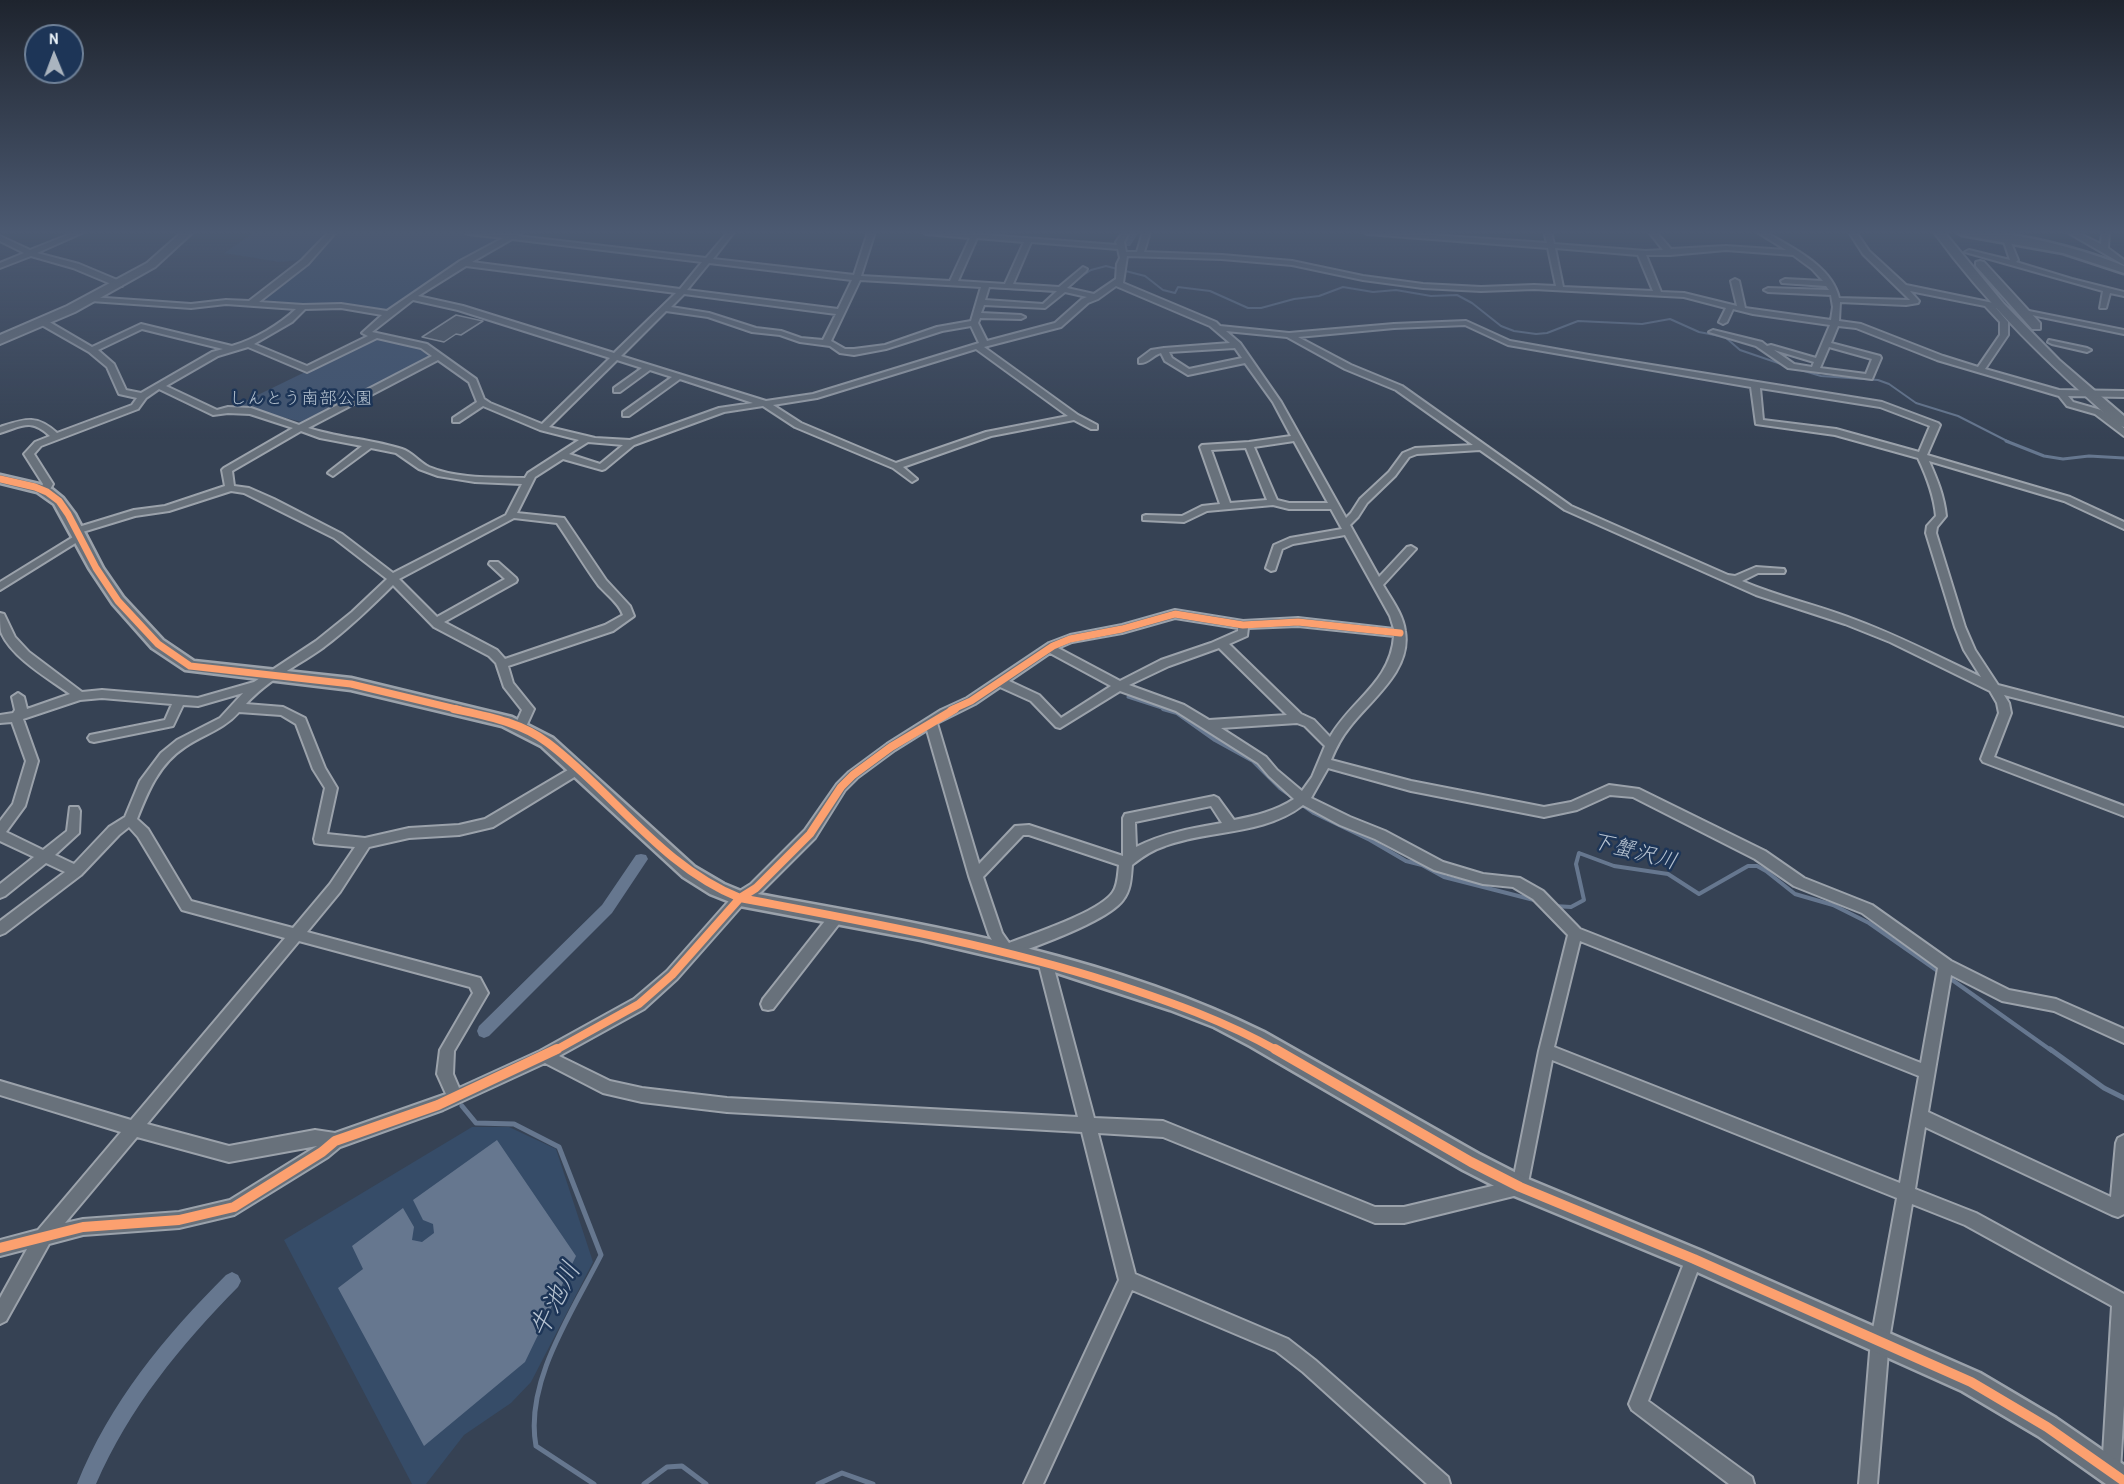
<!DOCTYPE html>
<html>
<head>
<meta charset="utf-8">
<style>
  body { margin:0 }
  #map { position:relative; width:2124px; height:1484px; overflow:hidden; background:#364254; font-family:"Patrick Hand",sans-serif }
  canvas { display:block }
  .north { position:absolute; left:24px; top:24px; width:60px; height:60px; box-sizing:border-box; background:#1d3557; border:2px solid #6e8097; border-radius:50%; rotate:359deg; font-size:16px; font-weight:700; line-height:24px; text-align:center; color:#e8f1f8 }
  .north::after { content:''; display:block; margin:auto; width:21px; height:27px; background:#aab4bf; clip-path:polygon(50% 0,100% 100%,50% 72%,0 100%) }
</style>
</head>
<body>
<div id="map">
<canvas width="2124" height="1484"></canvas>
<div class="north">N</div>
</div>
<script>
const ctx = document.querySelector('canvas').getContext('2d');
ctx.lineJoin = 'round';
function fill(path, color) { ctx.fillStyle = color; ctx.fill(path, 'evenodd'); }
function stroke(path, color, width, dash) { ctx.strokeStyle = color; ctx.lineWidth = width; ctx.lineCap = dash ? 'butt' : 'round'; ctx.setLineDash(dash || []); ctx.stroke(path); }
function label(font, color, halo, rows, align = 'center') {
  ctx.font = font + ' "Patrick Hand","Klee One",sans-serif'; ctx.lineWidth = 5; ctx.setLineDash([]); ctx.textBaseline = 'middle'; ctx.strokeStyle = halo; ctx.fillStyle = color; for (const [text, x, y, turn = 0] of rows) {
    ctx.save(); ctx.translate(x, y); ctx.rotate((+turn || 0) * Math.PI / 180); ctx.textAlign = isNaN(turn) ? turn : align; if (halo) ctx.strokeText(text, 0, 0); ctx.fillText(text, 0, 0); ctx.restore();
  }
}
fill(new Path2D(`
  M255 232H325L329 233 308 256 301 260 279 262 224 253Z
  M337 232H456L501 240 463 260 391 308 383 310 345 304 310 305 258 299Z
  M472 1127H509L556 1149 593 1262 531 1382 511 1403 464 1435 426 1484H412L284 1240Z`), '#364c68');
fill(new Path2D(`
  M381 339 416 345 432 354 433 357 305 423 255 410 231 408 371 340Z`), '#405470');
fill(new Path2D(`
  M497 1140 576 1256 525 1362 424 1446 338 1288 363 1269 352 1246 403 1208 414 1227 412 1240 422 1242 434 1233 433 1224 423 1220 413 1200Z`), '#66778f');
stroke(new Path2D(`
  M864 280 1057 292 1091 270 1106 266 1145 276 1163 290 1175 293 1178 287 1210 291 1248 308H1261L1294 299 1319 296 1343 287 1373 292 1396 290 1431 296 1457 295 1472 303 1501 326 1514 331 1536 334 1547 333 1578 321 1642 324 1670 319 1699 332 1725 337 1740 350 1784 365
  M1794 368 1821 376 1878 380 1889 384 1916 403 1958 416 2009 442`), '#66778f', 2);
stroke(new Path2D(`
  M2006 441 2044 456 2063 459 2089 456 2124 458
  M1128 697 1168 710`), '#66778f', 3);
stroke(new Path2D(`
  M1163 709 1177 713 1215 740 1253 761 1280 788 1294 798
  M1300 803 1314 813 1370 840 1406 861 1422 865 1444 877 1538 901
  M1554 906 1571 907 1584 900 1576 864 1579 853 1614 866 1668 874 1699 894 1748 866H1757L1766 871 1795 894 1833 905 1869 923 1942 974
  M1948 977 2052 1051`), '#66778f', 4);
stroke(new Path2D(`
  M2050 1049 2104 1088 2124 1098
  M462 1106 476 1123 514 1124 559 1147 601 1255C573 1311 524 1382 536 1446L594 1484
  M644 1484 667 1467 682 1466 706 1484
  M818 1484 842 1473 873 1484`), '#66778f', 5);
fill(new Path2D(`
  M1131 232H1139L1130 246H1124L1123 244Z
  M641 854 646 855 648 859 612 913 489 1036 484 1038 479 1036 477 1031 479 1026 602 905 636 855Z
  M232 1272 238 1275 241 1281 238 1287C180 1346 129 1408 96 1484H77C110 1402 164 1337 226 1275Z`), '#66778f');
const building = new Path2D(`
  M456 315 483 321 461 335 456 334 444 342 422 337Z`);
fill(building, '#4f5966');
stroke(building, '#9ba2ab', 1.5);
const street = new Path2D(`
  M75 232H84L37 253 79 264 122 282V286H116L73 268 31 256 0 268V263L24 253 0 241V236L30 250Z
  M329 232H336L308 264 259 302 303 305 341 304 387 311 460 261 503 238 468 234 465 232 510 235 516 232H523L518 236 706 258 728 232H734L713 259 854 275 868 232H875L861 276 950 281 970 238 926 234 923 232H948L1117 245 1116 242 1123 232H1129L1124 242 1126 252H1137L1143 232H1150L1144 252 1222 255 1292 261 1363 276 1423 284 1481 287 1534 285 1556 286 1548 248 1367 234 1363 232H1389L1547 243 1544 232H1551L1554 244 1646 251 1663 250 1649 232H1656L1671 249 1726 246 1786 250 1757 232H1765C1791 247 1832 266 1839 298L1910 300 1863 254 1849 232H1856L1869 251 1906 285 2003 305V309L1996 308 2008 322V335L1985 369 2059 390 2124 391V397L2068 396 2073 402 2101 410 2124 428V436L2095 414 2067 406 2059 396 1937 360 1856 328 1838 326 1831 343 1880 356 1881 358 1872 379 1788 368 1756 346 1709 332 1713 330 1762 342 1767 346 1771 345 1816 358 1830 325 1753 314 1733 309 1727 322 1723 324 1719 322 1726 308 1684 297 1534 289 1481 291 1423 288 1363 280 1292 265 1222 259 1127 256 1123 283 1216 322 1220 326 1289 333 1394 324 1466 321 1510 341 1589 355 1882 402 1938 423 1940 425 1927 455 2070 497 2124 522V529L2064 501 1929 461C1937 479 1944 496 1946 516L1937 527 1936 533 1965 627 1975 650 1998 685 2124 718V726L2004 695 2009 703 2011 713 1994 757 2124 806V816L1983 762 1981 759 1999 713 1997 703 1990 691 1890 642 1845 624 1756 595 1565 510 1480 450 1417 454 1409 457 1395 476 1367 503 1358 517 1350 525 1379 577 1407 547 1411 546 1416 549 1383 585C1391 599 1403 614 1405 631 1412 671 1370 700 1349 728 1341 738 1336 748 1331 760L1411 781 1544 807 1571 802 1609 785 1639 789 1765 851 1804 878 1872 905 1951 961 2009 990 2056 999 2124 1029V1043L2054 1011 2002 1001 1951 975 1928 1112 2111 1197 2116 1143 2118 1138 2124 1135V1214L2118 1217 2112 1215 1925 1127 1915 1189 1976 1213 2124 1294V1405L2120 1471 2118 1478 2111 1480 2104 1478 2102 1471 2112 1306 1965 1225 1912 1204 1889 1340 1877 1484H1859L1871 1340 1897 1198 1552 1060 1526 1193 1404 1223H1375L1163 1137 1098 1133 1135 1274 1288 1339 1315 1360 1448 1477 1450 1484H1427L1303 1372 1276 1351 1132 1290 1043 1484H1024L1119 1280 1082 1132 727 1112 642 1102 603 1093 545 1063 443 1110 340 1147 328 1157 234 1215 179 1228 83 1235 49 1244 6 1321 0 1324V1298L27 1249 0 1256V1240L38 1230 121 1132 0 1095V1081L131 1120 285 938 182 910 138 837 129 827 119 835 81 875 5 933 0 935V921L65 872 46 863 5 896 0 898V884L34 857 0 841V821L13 804 26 761 12 722 0 723V715L13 713 15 710 12 697 18 693 24 697 27 709 70 694C49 679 11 657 1 632 0 626 0 620 0 613L4 614 15 637 29 652 82 692 102 690 198 698 254 682 316 641 352 612 387 579 334 538 244 493 231 491 169 511 135 516 76 534 71 531 72 529 134 510 165 506 225 486 222 470 224 468 293 428 250 414 228 413 213 415 159 389 146 398 138 409 41 446 34 454 53 484 48 493 45 494 40 491 43 484 24 454 35 442 50 436C30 418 23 426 0 433V427C25 419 36 414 57 433L132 405 137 398 119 394 107 367 89 352 40 324V320H46L92 347 141 324 232 346C255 339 279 325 296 309L226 304 191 308 91 301 87 299 91 297 191 304 226 300 249 301 302 260ZM977 238 1024 242 1005 284 958 281ZM512 239 702 262 680 289 472 262ZM1031 242 1118 249 1120 258 1117 264 1116 279 1094 294 1067 288 1086 271 1087 269 1083 267 1059 287 1013 284ZM1555 248 1638 255 1653 291 1563 287ZM1726 250 1793 255 1812 269 1823 281 1785 279 1781 281 1782 283 1826 286 1829 290 1768 288 1764 290 1768 292 1831 295 1833 307 1831 320 1745 308 1739 281 1735 279 1731 281 1737 306 1684 293 1661 292 1646 255H1670ZM709 263 852 280 838 309 687 290ZM466 266 676 293 614 353 463 306 418 296ZM860 280 981 287 971 321 937 327 885 345 854 349H845L831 341ZM1116 286 1210 326 1230 343 1164 348 1151 350 1139 359V363C1148 364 1153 355 1161 353L1165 361 1188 375 1245 363 1273 402 1291 436 1249 442 1202 445 1200 447 1220 504 1202 506 1182 516 1146 515 1143 516V520L1184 522 1207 511 1273 505 1289 509H1331L1342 529 1290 538 1274 545 1266 568 1271 571 1275 570 1282 549 1293 544 1345 535 1390 616 1394 629 1298 618 1243 621 1175 610 1122 625 1070 635 1049 643 967 698 941 710 887 744 849 772 837 784 805 830 751 884 735 894 667 971 634 999 540 1051 459 1088 453 1074 454 1051 488 993 480 978 307 932 340 892 369 847 409 838 459 835 493 827 581 773 583 770 581 767H573L485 819 459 825 409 828 365 838 327 834 337 788 325 768 305 718 283 707 246 704C270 678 296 667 324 647 349 628 371 607 393 585L434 627 489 656 496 663 504 687 522 710 514 728 520 732 524 731 534 709 513 683 508 666 613 631 634 616 630 606 606 580 564 518 517 513 535 477 563 459 602 470 605 469 634 445 724 412 763 406 795 427 893 468 912 482 917 479 903 467 991 436 1074 420 1091 429H1097V425L1078 415 984 347 1061 327 1088 303 1098 299ZM989 287 1057 291 1043 304 985 300ZM1910 291 1985 306 2000 322V335L1978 367 1943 356 1861 324 1839 321 1840 302 1906 305 1918 303 1919 301ZM1065 292 1087 297 1082 299 1055 323 987 341 978 323 980 318 1021 319 1025 317 1021 315 981 313 984 305 1045 308ZM684 294 836 314 823 340 801 338 781 331 756 328 709 313 671 307ZM413 300 458 310 610 358 542 424 490 403 484 399 476 379 427 344 372 332ZM341 308 382 315 362 333 368 336 307 366 254 344 292 322 305 309ZM666 311 708 317 752 332 780 335 800 342 830 346 840 353 854 355 886 349 942 331 971 326 979 343 813 394 766 401 621 356ZM1465 325 1508 345 1751 387 1756 424 1835 435 1918 458C1927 477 1934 495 1936 516L1927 526 1926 533 1955 627 1964 650 1981 677C1940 657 1899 636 1856 620 1818 605 1779 597 1742 581L1758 573H1784L1785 571 1784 569 1756 567 1735 576 1728 575 1571 506 1402 386 1351 365 1298 337 1394 328ZM142 329 223 349 212 352 141 393 126 390 114 364 98 350ZM1226 331 1287 337 1345 369 1396 390 1473 445 1415 448 1403 453 1389 472 1360 499 1351 513 1346 518 1281 402 1240 343ZM377 338 421 348 432 356 299 425 251 408 228 407 217 410 166 386 218 356 248 347 307 372ZM1829 347 1872 359 1866 374 1820 368ZM1235 348 1242 358 1189 369 1172 358 1169 352ZM976 349 1068 416 986 432 896 463 801 423 773 405 817 398ZM1774 350 1814 362 1812 367 1794 364ZM438 360 469 382 477 402 453 418V422H459L483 406 540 430 579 440 528 473 525 478C494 477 458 479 429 467 419 462 412 452 402 449 371 439 338 438 308 428ZM617 360 642 368 614 388V392H620L650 370 672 377 623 412V416H629L680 379 753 403 719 408 630 440 595 438 549 427ZM1760 388 1880 407 1930 426 1919 452 1836 429 1763 420ZM301 431 320 438 362 446 330 471 328 473 333 476 371 448 396 453 419 469 438 476 475 482 522 484 506 515 393 573 342 534 274 499 249 488 234 486 232 471ZM1294 441 1328 503H1289L1277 500 1254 447ZM588 442 623 445 600 464 569 454ZM1246 448 1267 500 1230 503 1211 450ZM514 518 557 523C571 543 584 566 599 586 607 595 619 603 623 615L605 625 505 659 497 650 444 622 516 582 517 580 516 578 498 562H490L489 564 505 579 437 617 399 579ZM1175 618 1238 628V631L1211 643 1161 660 1120 681 1058 648 1072 642 1122 633ZM1298 626 1394 636C1391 682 1351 700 1330 737L1314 720 1301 714 1229 644 1247 636 1248 628ZM1219 648 1287 715 1209 720 1184 705 1129 685 1169 666ZM1050 653 1111 686 1061 718 1039 695 1009 681ZM1000 687 1031 701 1056 727 1060 728 1120 691 1176 711 1258 763 1269 776 1294 799C1276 811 1255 816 1234 820L1218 798 1214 796 1125 814 1123 818V856L1029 825 1015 826 979 864 937 723 975 704ZM243 693 220 718 177 740 161 753 140 781 125 817 109 827 74 864 55 855 79 833 80 811 78 807H70L67 831 43 850 6 832 25 806 38 761 23 719 80 700 102 698 172 704 165 720 90 735 88 738 90 741 94 742 173 726 183 705 198 706ZM239 712 281 715 296 724 313 769 325 788 314 839 315 843 320 844 355 847 330 884 293 928 191 901 148 829 137 819C148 791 159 764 185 747 204 734 223 730 239 712ZM1297 723 1305 726 1325 746 1312 777 1302 791 1277 770 1266 757 1221 728ZM927 730 969 876 989 935 1001 955 1006 957C1032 948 1108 921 1123 900 1131 890 1131 877 1132 865 1142 857 1152 850 1165 846 1210 829 1263 836 1303 805L1340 825 1375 839 1434 870 1483 884 1513 887 1533 899 1568 935 1539 1051 1513 1181 1404 1207H1375L1163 1121 1094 1118 1052 961 1050 957 1045 955 1040 957 1038 961 1078 1117 727 1098 642 1088 610 1081 559 1056 644 1009 677 979 745 902 761 892 815 838 845 790 857 778 895 750ZM1328 768 1411 791 1544 817 1577 810 1610 795 1633 797 1755 859 1794 886 1862 913 1938 968 1921 1063 1580 929 1543 891 1520 878 1483 874 1443 862 1385 831 1350 817 1311 798ZM1211 806 1222 823C1193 828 1163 833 1136 847L1135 822ZM1023 835H1029L1119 865C1118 873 1118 885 1113 892 1100 912 1032 934 1009 943L1002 933 983 877ZM299 941 470 987 473 993 440 1050 437 1074 446 1094 335 1133 315 1130 229 1146 147 1124ZM1580 941 1919 1076 1900 1183 1554 1047ZM137 1137 229 1162 317 1146 230 1200 179 1212 83 1219 65 1223Z
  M2067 232H2076L2101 244 2102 232H2109L2108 248 2124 260V265Z
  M2002 236 2009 238 2018 260 2016 262 2072 279 2124 292V296L2110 293 2106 308H2100L2103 291 1965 252 1969 250 2010 260Z
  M2019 309 2124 330V334L2022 313 2018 311Z
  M2049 340 2087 348 2091 350 2087 352 2052 344 2048 342Z
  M78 534 83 537 82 539 0 590V582Z
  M837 910 842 912 844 916 842 920 773 1009 768 1010 763 1009 761 1004 763 999 832 912Z
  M1694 1251 1700 1253 1702 1259 1648 1401 1752 1477 1754 1484H1729L1632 1410 1629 1404 1688 1253Z`);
const secondary = new Path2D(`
  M1957 232C2002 227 2082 249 2124 266V273L2063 253 1962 235Z
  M0 475 39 484 52 489 63 498 75 514 103 568 123 597 163 640 194 661 351 678 512 717 553 738 695 867 724 884 741 891C918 923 1101 952 1264 1032L1479 1154 1528 1179 1702 1251 1980 1373 2056 1418 2124 1465V1484H2106L2038 1436 1962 1391 1686 1267 1512 1195 1463 1170 1250 1046 1214 1027 1170 1010 1045 969 921 940 740 906 710 894 683 877 541 746 502 726 351 690 185 670 152 648 113 604 89 568 54 504 37 492 0 483Z`);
const primary = new Path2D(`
  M182 232H193L155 267 75 312 0 344V335L67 306 147 263Z
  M1934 232H1944L2004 304 2059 360 2124 416V427L2119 426C2051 366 1987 305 1934 232Z
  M1980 261 1984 262 2040 323V329H2032L1976 266V262Z`);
stroke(street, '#9ba2ab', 4);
stroke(secondary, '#9ba2ab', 5);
stroke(primary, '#9ba2ab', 4);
fill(street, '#68717b');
fill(secondary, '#68717b');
fill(primary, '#68717b');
stroke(new Path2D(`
  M0 479 35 487 47 492 59 501 68 514 96 568 118 601 158 644 190 666 351 684 460 710
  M951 710 971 701 1053 646 1070 639 1122 629 1175 614 1243 625 1298 622 1400 633`), '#fca06f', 7);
stroke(new Path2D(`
  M454 709C486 716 521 722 548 743 614 793 662 867 740 898 866 922 991 944 1113 983 1171 1002 1225 1021 1278 1051
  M554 1051 639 1004 672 975 740 898 756 888 810 834 841 787 853 775 891 747 955 709`), '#fca06f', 8);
stroke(new Path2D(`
  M1275 1049 1471 1162 1520 1187 1694 1259 1971 1382 2047 1427 2124 1481
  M0 1248 83 1227 179 1220 234 1207 322 1152 335 1141 438 1105 557 1049`), '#fca06f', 10);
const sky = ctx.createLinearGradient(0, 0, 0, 439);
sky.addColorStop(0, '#1e242e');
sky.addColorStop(0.53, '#4c5a72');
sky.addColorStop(1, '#4c5a7200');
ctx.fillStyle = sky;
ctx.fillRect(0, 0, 2124, 439);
label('18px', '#b6c3d0', '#1d3557', [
  ["しんとう南部公園",301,399]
]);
label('italic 22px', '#b6c2d0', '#1d3557', [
  ["下蟹沢川",1634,852,15]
]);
label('italic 27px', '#b6c2d0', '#1d3557', [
  ["牛池川",556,1300,-63]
]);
</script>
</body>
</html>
